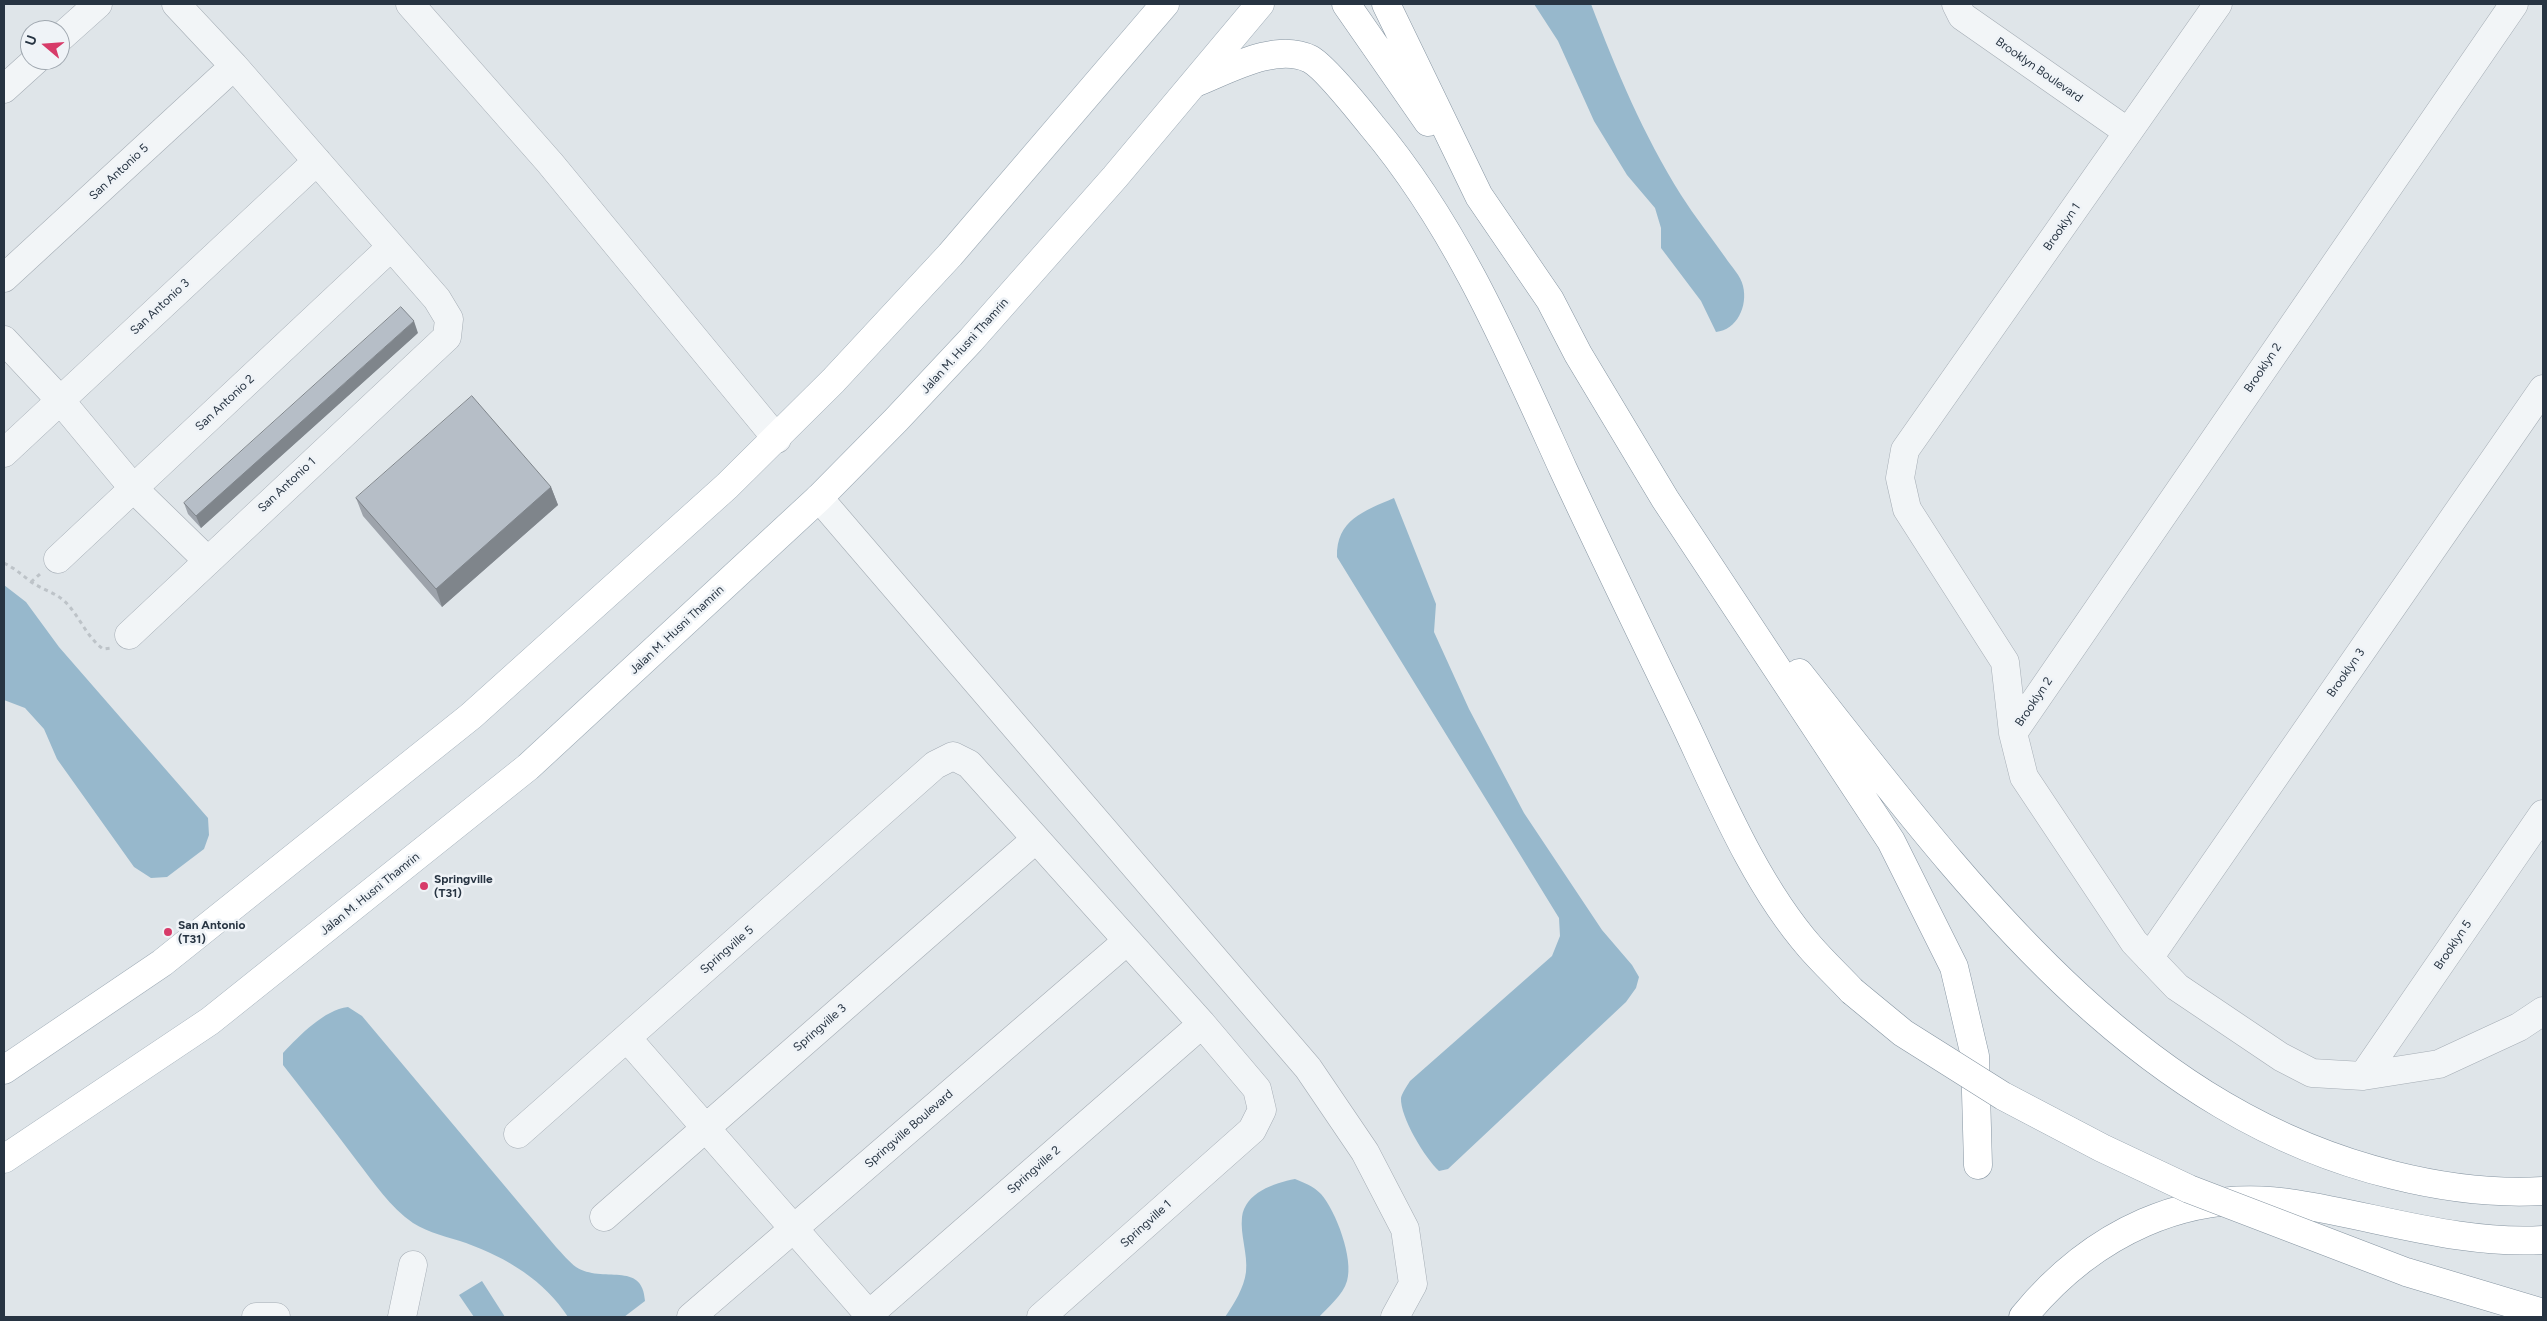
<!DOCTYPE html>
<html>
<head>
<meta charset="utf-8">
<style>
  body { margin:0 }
  #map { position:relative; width:2547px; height:1321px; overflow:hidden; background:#dfe5e9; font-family:Figtree,sans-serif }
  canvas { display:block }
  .frame { position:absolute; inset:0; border:5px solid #273442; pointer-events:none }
  .north { position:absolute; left:20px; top:20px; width:50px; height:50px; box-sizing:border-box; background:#eff3f7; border:1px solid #9fa7af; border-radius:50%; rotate:288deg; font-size:14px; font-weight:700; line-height:20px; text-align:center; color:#273442 }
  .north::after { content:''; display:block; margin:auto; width:18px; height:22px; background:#d73b69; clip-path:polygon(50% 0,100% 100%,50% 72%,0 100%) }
</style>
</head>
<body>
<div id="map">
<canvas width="2547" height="1321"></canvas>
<div class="frame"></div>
<div class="north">U</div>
</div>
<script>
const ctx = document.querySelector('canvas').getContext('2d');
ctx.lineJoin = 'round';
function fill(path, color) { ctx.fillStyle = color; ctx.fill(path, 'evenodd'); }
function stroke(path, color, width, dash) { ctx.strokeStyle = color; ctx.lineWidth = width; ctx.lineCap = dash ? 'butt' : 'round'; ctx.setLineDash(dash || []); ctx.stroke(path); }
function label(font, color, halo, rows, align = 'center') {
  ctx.font = font + ' Figtree,sans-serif'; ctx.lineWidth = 5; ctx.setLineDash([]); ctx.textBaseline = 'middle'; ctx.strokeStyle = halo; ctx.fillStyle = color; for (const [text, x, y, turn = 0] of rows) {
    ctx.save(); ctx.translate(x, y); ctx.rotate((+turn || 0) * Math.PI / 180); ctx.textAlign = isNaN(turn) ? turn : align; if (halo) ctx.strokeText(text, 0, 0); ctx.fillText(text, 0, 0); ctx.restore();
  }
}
fill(new Path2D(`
  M1534 4H1591C1617 72 1643 134 1681 195 1695 217 1711 237 1725 257 1731 266 1741 276 1743 286 1748 306 1737 330 1716 332L1701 301 1661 248V228L1655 208 1627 175 1594 121 1558 41Z
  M1394 498 1436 604 1434 632 1469 709 1524 813 1602 930 1632 965 1639 977 1636 988 1626 1002 1448 1169 1439 1171C1425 1158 1400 1117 1401 1098 1402 1093 1407 1086 1410 1081L1552 956 1560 936 1559 918 1337 557C1336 520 1364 511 1394 498Z
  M4 585 26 602 59 647 208 818 209 835 204 849 167 877 151 878 134 867 57 759 44 729 25 708 4 700Z
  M348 1007 362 1016 556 1247C562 1253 569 1262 576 1267 602 1284 643 1260 645 1301L624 1317H568C544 1280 507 1258 466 1243 448 1237 429 1233 413 1223 390 1207 374 1183 357 1161 333 1129 308 1097 283 1065V1053C300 1035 324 1010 348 1007Z
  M1295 1179C1305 1183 1313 1186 1321 1194 1336 1211 1354 1259 1347 1281 1343 1295 1328 1307 1319 1317H1225C1234 1304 1244 1288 1246 1272 1248 1254 1240 1235 1242 1217 1245 1193 1274 1183 1295 1179Z
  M482 1281 505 1317H474L459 1295Z`), '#97b8cc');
const minor = new Path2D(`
  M410 4 550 163 777 439
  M1956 4 1962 16 2128 132
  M2218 4 1905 450 1900 478 1907 509 2005 662 2013 733 2024 777 2134 942 2177 987 2281 1057 2312 1073 2363 1076 2439 1064 2519 1027 2543 1011
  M60 38 98 4
  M4 89 36 60
  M4 278 234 66
  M4 340 60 400 134 489 207 560
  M4 453 317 161
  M819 498 1308 1068 1365 1152 1405 1229 1413 1284 1395 1317
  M58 559 391 247
  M129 635 447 337 449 319 437 299 234 66 176 4
  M2013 733 2514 4
  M2149 958 2543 389
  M627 1038 871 1317
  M2363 1076 2543 814
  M518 1134 935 765 953 756 969 764 1202 1024 1257 1089 1262 1110 1252 1130 1041 1317
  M604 1217 1036 839
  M256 1317H276
  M402 1317 413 1265
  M691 1317 1127 941
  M866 1317 1202 1024`);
const major = new Path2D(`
  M4 1070 162 963 471 716 727 486 833 381 950 255 1165 4
  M4 1159 210 1021 528 767 819 498 896 420 971 340 1115 177 1260 4`);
const highway = new Path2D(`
  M1346 4 1428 122
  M1386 4 1479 196 1550 300 1578 354 1665 499 1891 841 1954 967 1975 1056 1978 1165
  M1195 83C1228 70 1276 42 1310 59 1324 66 1360 111 1372 126 1457 227 1509 350 1563 469 1602 553 1643 637 1683 720 1719 796 1755 884 1810 947 1823 962 1838 976 1852 991
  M1799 673C1960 876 2127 1110 2393 1175 2441 1187 2493 1194 2543 1191
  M2023 1317C2091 1234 2187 1186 2296 1204 2379 1217 2459 1245 2543 1240`);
stroke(minor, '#a4acb4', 29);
stroke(major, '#9eabb6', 29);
stroke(highway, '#8594a1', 29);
stroke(new Path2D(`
  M4 563C14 568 21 574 30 581 42 590 59 593 69 606 81 620 88 638 103 649L111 648
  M31 582 40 574`), '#bdc3c8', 3, [4, 4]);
stroke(minor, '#f2f5f7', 28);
stroke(major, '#fff', 28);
stroke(highway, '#fff', 28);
const highwayBridge = new Path2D(`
  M1852 991 1903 1033 2003 1096 2102 1148 2189 1189 2406 1272 2543 1313`);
stroke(highwayBridge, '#8594a1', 29, []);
stroke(highwayBridge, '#fff', 28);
fill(new Path2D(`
  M418 333 201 528 188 514 184 503Z
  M551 487 558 505 442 607 363 516 356 498Z`), '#9da3ab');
fill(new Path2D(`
  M414 321 418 333 201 528 196 516Z
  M551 487 558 505 442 607 436 589Z`), '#7f858b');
const building = new Path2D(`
  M401 307 414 321 196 516 184 503Z
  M472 396 551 487 436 589 356 498Z`);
fill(building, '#b6bec7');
stroke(building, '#7f858b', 1);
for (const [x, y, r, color] of [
  [424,886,5,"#d73b69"],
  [168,932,5,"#d73b69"]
]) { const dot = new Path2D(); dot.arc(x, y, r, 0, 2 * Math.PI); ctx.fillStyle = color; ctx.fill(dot); stroke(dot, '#eff3f7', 2); }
label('12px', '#273442', '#eff3f7', [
  ["Brooklyn Boulevard",2039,70,35],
  ["San Antonio 5",119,172,-43],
  ["Brooklyn 1",2062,227,-55],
  ["San Antonio 3",160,307,-43],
  ["Jalan M. Husni Thamrin",965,346,-48],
  ["Brooklyn 2",2263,368,-56],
  ["San Antonio 2",225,403,-43],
  ["San Antonio 1",287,485,-43],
  ["Jalan M. Husni Thamrin",677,630,-43],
  ["Brooklyn 3",2346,673,-55],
  ["Brooklyn 2",2034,702,-56],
  ["Jalan M. Husni Thamrin",370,894,-39],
  ["Brooklyn 5",2453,945,-56],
  ["Springville 5",727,950,-41],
  ["Springville 3",820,1028,-41],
  ["Springville Boulevard",909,1129,-41],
  ["Springville 2",1034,1170,-41],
  ["Springville 1",1146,1224,-42]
]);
label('bold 12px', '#273442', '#eff3f7', [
  ["Springville",434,879],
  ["(T31)",434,893],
  ["San Antonio",178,925],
  ["(T31)",178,939]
], 'left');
</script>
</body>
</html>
